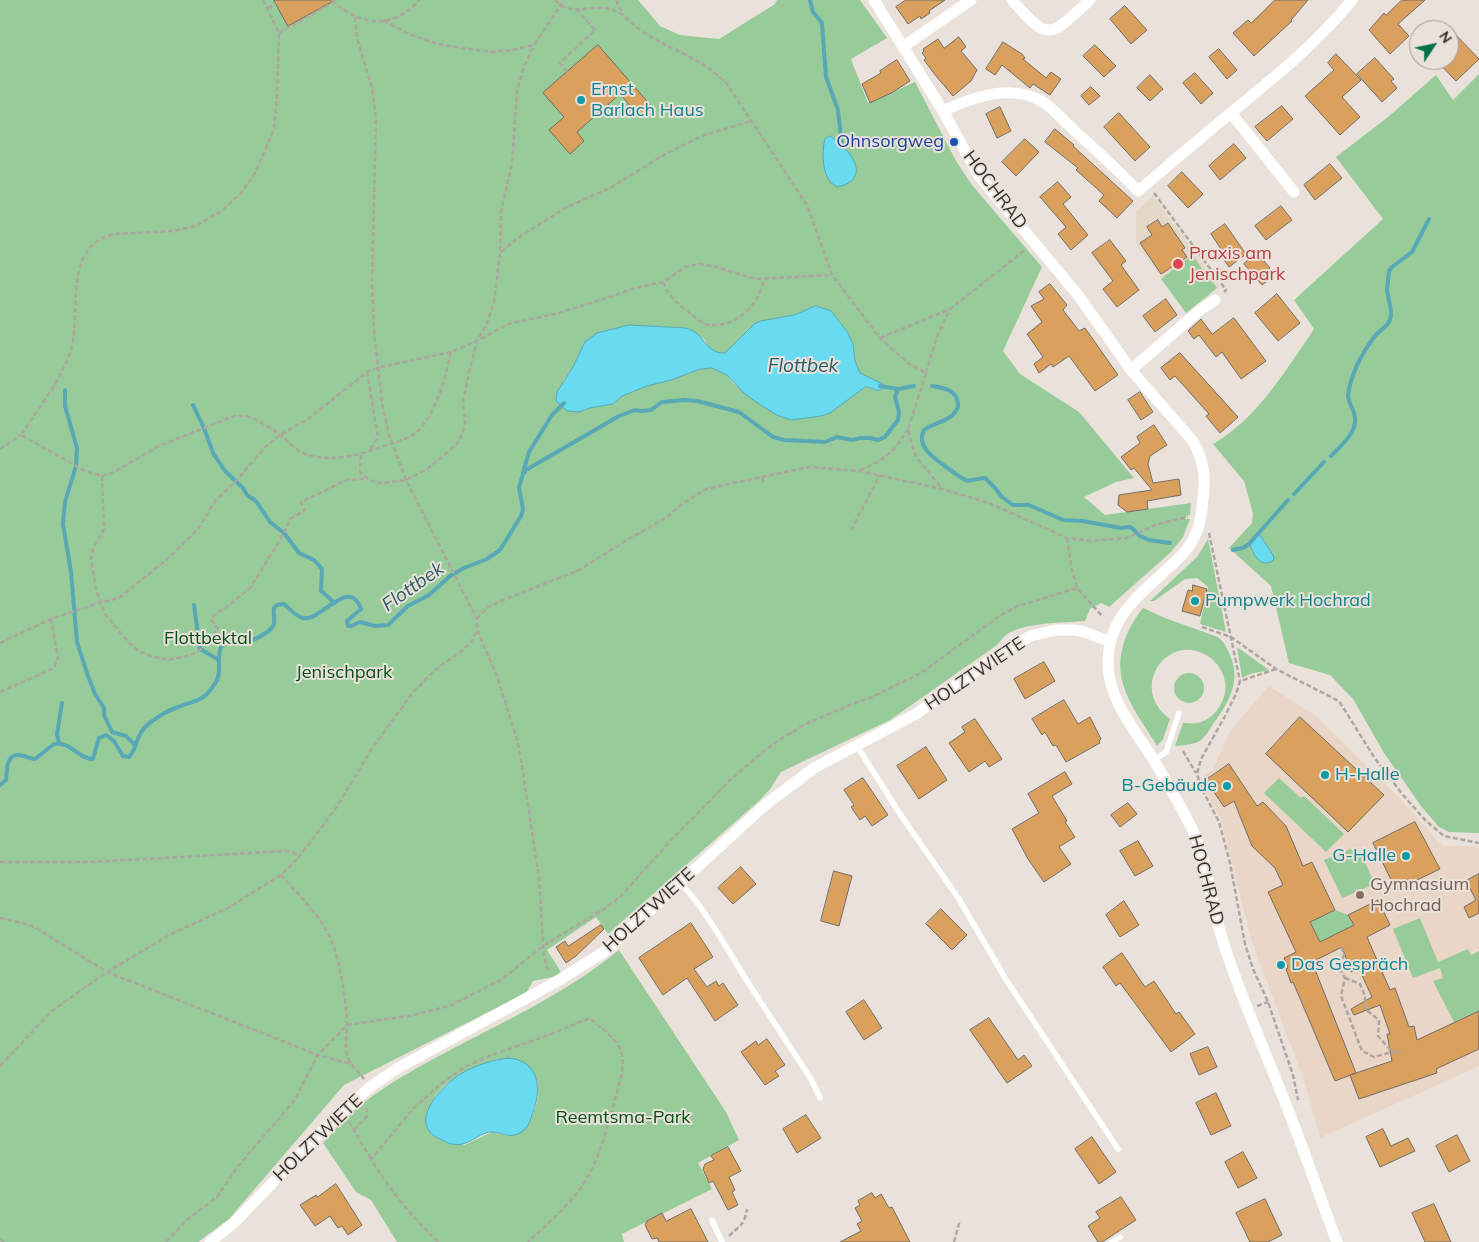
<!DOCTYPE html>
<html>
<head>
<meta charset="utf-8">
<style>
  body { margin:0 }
  #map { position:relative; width:1479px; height:1242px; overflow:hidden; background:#eae2da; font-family:Mulish,sans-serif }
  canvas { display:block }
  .north { position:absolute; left:1409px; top:20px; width:50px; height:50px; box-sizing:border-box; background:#eae2da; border:1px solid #a19b95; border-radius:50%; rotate:56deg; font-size:14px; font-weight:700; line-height:20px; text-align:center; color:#33302d }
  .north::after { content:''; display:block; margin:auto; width:18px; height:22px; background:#03714a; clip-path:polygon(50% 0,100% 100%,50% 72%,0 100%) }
</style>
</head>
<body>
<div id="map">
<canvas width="1479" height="1242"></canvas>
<div class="north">N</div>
</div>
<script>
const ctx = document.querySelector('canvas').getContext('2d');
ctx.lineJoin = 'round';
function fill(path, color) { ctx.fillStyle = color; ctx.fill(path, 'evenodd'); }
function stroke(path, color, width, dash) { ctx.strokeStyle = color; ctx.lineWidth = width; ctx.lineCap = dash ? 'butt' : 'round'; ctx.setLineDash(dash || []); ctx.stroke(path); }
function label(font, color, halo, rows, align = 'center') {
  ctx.font = font + ' Mulish,sans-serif'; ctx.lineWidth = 4; ctx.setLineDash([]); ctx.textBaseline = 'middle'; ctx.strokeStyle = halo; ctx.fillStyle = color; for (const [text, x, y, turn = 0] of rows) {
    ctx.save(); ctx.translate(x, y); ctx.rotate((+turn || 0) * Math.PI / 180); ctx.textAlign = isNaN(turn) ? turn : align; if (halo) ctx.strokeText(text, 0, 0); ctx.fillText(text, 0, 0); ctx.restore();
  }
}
fill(new Path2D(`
  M1153 196 1220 286 1187 313 1136 243V212Z`), '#e4d7c8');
fill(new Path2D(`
  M1269 686 1316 716 1405 804 1443 846H1471L1479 848V1066L1320 1138 1305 1083 1252 942 1221 820 1199 779 1213 769 1230 731Z`), '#e9d6c6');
fill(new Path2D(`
  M0 0H638L660 26 680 35 719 39 775 4 777 0H860L887 38 851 59 868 103 915 82 956 161 972 185 1042 267 1003 351 1020 374 1079 412 1134 478 1116 482 1084 497 1105 515 1191 503 1190 515 1186 516V519H1190L1183 537 1171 552 1109 607 1101 603 1090 609 1085 621C1063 623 1027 622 1007 634 1003 637 1000 642 997 645L890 720 781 772 770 789 760 800 608 934 596 917 547 950 561 972 557 976 533 981 526 993 344 1085 229 1219 198 1242H0ZM816 306 831 311 848 333 853 344 855 361 860 373 871 379 881 383 871 388 865 387 830 413 821 416 791 420 734 384 727 375 712 368 700 369 671 380 647 386 622 396 613 404 590 408 585 411 563 381 573 367 585 342 597 333 629 325 686 328 705 340 709 349 717 354 725 353 749 328 761 321 794 315Z
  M1479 74V833L1449 832 1439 827 1421 806 1384 753 1353 699 1330 675 1289 663 1271 586 1229 548 1252 523 1253 514 1244 481 1213 444C1258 418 1285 371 1314 329L1294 300 1383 219 1336 157 1388 117 1436 75 1453 100Z
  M1192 255 1217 288 1186 313 1161 279Z
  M1208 539 1226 632 1200 624 1208 587 1197 578 1185 579 1154 601H1150L1197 557Z
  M1143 608 1165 618 1218 637C1224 642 1226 646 1229 653 1242 680 1230 701 1213 724 1210 729 1206 736 1201 740 1194 745 1184 745 1175 746L1183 723C1187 723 1193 724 1198 723 1215 719 1228 699 1225 682 1223 671 1218 663 1209 657 1171 630 1126 686 1170 719L1163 739 1157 746C1146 727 1129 706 1123 684 1115 657 1126 629 1143 608Z
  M1237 647 1269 670 1250 674 1242 678Z
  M1174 688a15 15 0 1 1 30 0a15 15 0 1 1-30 0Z
  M1279 778 1301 798 1304 796 1344 834 1326 852 1264 793Z
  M1350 849 1362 856 1375 884 1342 898 1324 860Z
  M1335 910 1348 915 1354 925 1320 942 1310 922Z
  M1420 918 1438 962 1468 949 1471 955 1479 951V1011L1454 1022 1433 981 1443 978 1440 968 1413 978 1393 929Z
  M619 950 726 1112 739 1140 698 1163 712 1189 622 1234 624 1242H397L371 1200 356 1192 323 1143C330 1136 336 1128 344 1120 368 1096 399 1078 428 1062 493 1026 562 997 619 950ZM498 1059 537 1080C539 1092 538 1101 534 1111 525 1134 515 1140 492 1132L464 1145 450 1143 437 1138 427 1125C425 1086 469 1069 498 1059Z`), '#97cc9a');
const water = new Path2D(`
  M830 136C849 148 874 178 838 187 822 182 821 153 825 139Z
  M816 306 831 311 848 333 853 344 855 361 860 373 883 384 884 387C877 395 873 386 865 387L830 413 821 416 791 420 777 415 762 406 745 394 727 375 712 368 700 369 671 380 647 386 622 396 613 404 590 408 579 412 567 411 556 401 557 392 573 367 585 342 597 333 629 325 686 328C706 334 705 354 725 353L754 324 761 321 794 315Z
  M1257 534 1260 535 1273 555 1274 559 1271 562C1257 566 1255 554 1249 544Z
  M508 1058C539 1060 542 1088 533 1112 531 1118 529 1125 525 1129 514 1140 505 1134 493 1132 485 1131 475 1139 468 1142 461 1146 453 1145 446 1142 443 1140 439 1139 436 1137 407 1119 447 1081 464 1072 477 1065 493 1060 508 1058Z`);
fill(water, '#68dbf0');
stroke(water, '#58a8b6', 1);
stroke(new Path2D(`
  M810 0 813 12 822 23 826 77 838 110 842 147
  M1391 311 1387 290 1389 271 1392 267 1412 252 1429 219
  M880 386 898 389
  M932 386C946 388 959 391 958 407 952 422 936 421 924 430 915 448 937 460 949 469 954 472 960 478 966 480 972 482 978 478 985 478L995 488 1002 497 1013 505H1029L1063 520 1083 521 1121 528 1130 527 1133 529 1140 536 1149 540 1170 543
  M65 390V406L77 448 76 466 65 502 63 524 71 572 77 642 88 676 95 694 104 708V715L112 732 126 736 135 745
  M193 405 204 428 213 453 225 471 243 488 247 495 256 501 270 522 284 533 299 553 314 560 322 569 321 591 335 603
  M1331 456C1342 445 1360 430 1354 413 1352 406 1348 402 1348 395 1351 374 1362 353 1375 336 1381 329 1391 325 1391 314
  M523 473 529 452 552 415 564 403
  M1294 494 1324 462
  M1233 550 1243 548 1249 544 1288 500
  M194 605 200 649 219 660
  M59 743 57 734 62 703
  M0 785 6 780C7 771 6 755 18 755 24 755 30 759 35 759L54 744C71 741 78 759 93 759L99 738 106 735 114 741 123 756 129 757C139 747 134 734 151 722 159 716 169 710 178 707 197 699 203 703 216 682 223 671 215 657 222 645L233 641C235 642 237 643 240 643 248 644 272 632 274 624 275 619 273 613 274 608L277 605 284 604C290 609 295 616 303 618 320 623 349 575 361 609L347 621 348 626H351L360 622 375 626 388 625 408 606 429 595 450 576 464 568 487 559 500 550 521 516 523 509 519 488 523 474 526 470 619 416 635 410 641 411 651 410 662 402 684 400 697 401 739 412 773 437 784 440 825 442 837 437 852 440 860 438H870L878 440 885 437 898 420 899 412 895 397 898 389 914 386`), '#58a8b6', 4);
const building = new Path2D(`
  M274 0H335L288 26Z
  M906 0H945L929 11 930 13 921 19 920 16 908 24 896 7Z
  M1275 0H1308L1291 20 1292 21 1254 56 1233 33 1248 20 1251 23Z
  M1402 0H1425L1398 24 1409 36 1390 54 1369 30 1384 13 1386 15Z
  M1125 6 1147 30 1131 44 1110 19Z
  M1449 28 1479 59 1456 81 1436 60H1449Z
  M959 37 966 47 961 51 977 70 971 81 953 96 936 76 924 60 926 58 922 53 924 51 923 49 938 39 944 48Z
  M1003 42 1022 54 1025 58 1023 59 1046 78 1051 72 1061 79 1050 95 1033 84 1030 88 1002 65 995 75 986 69Z
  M598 45 652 107 640 117 620 94 577 132 584 141 570 154 549 130 564 117 543 93Z
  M1095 45 1116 66 1104 77 1083 56Z
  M1219 49 1237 70 1227 79 1209 57Z
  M1336 54 1361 80 1342 97 1360 117 1340 135 1305 96 1334 70 1328 63Z
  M1375 58 1394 79 1391 81 1397 88 1382 102 1357 74Z
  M897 60 910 81 893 92 870 103 862 84 881 73 880 71Z
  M1195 73 1213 93 1201 104 1183 83Z
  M1150 75 1163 89 1150 101 1137 88Z
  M1091 87 1100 96 1089 105 1081 96Z
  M1282 106 1293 119 1267 141 1255 127Z
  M1000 107 1011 131 997 138 986 114Z
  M1119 113 1150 147 1135 161 1104 127Z
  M1055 129 1074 145 1073 146 1133 201 1117 218 1099 201 1104 195 1076 170 1078 168 1045 142Z
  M1025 139 1039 152 1016 176 1002 162Z
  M1234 144 1246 158 1220 180 1209 166Z
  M1330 164 1342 178 1315 200 1304 185Z
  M1182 172 1203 194 1188 208 1168 186Z
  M1058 182 1071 197 1063 204 1088 235 1071 250 1058 234 1066 227 1040 197Z
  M1281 206 1292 220 1266 240 1255 226Z
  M1158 220 1162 227 1168 223 1185 248 1182 250 1187 257 1161 274 1140 243 1152 235 1147 227Z
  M1225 224 1246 254 1229 267 1220 254 1223 252 1211 234Z
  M1110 240 1126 261 1121 265 1139 290 1117 307 1103 289 1113 281 1092 253Z
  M1257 253 1270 268 1265 273 1270 279 1262 285 1244 264Z
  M1050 284 1067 305 1063 310 1079 331 1085 328 1118 375 1095 391 1069 356 1053 367 1051 364 1039 373 1034 364 1043 357 1027 334 1042 322 1031 306 1044 299 1039 292Z
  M1277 294 1300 323 1278 341 1255 313Z
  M1166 299 1177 315 1155 332 1143 316Z
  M1234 318 1266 361 1241 379 1222 352 1216 357 1199 335 1194 339 1188 331 1201 319 1212 334Z
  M1180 353 1238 417 1220 433 1206 416 1209 414 1175 376 1170 380 1161 368Z
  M1140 392 1153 412 1141 420 1128 400Z
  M1154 425 1167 445 1150 456 1148 464 1153 483 1179 479 1181 495 1147 501 1148 509 1127 512 1118 505 1119 495 1152 490 1134 468 1131 470 1121 457 1140 443 1137 437Z
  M1193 585 1207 589 1200 616 1182 611 1188 590 1192 591Z
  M1044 662 1055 681 1025 699 1014 679Z
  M1064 700 1078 724 1090 717 1101 739 1099 741 1100 743 1066 762 1056 745 1053 746 1045 732 1042 735 1032 719Z
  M1300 717 1384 795 1348 832 1266 754Z
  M975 719 1002 759 989 767 985 761 969 772 949 743 965 732 962 727Z
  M926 747 947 780 919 799 897 766Z
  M1229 764 1257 806 1263 802 1286 826 1303 866 1312 862 1335 910 1310 922 1320 942 1354 925 1348 915 1378 900 1390 925 1367 937 1390 990 1395 988 1409 1027 1414 1026 1417 1040 1479 1011V1049L1436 1069 1437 1073 1359 1099 1350 1075 1392 1061 1387 1034H1390L1380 1005 1354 1015 1351 1009 1372 997 1359 969 1351 972 1342 947 1312 962 1356 1073 1335 1081 1293 982 1291 983 1286 969 1288 968 1284 958 1296 952 1268 892 1283 885 1275 868 1252 846 1234 801 1224 807 1206 780Z
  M1065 772 1072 784 1052 796 1067 821 1065 822 1075 837 1059 847 1071 864 1044 882 1028 859 1012 829 1039 813 1028 794Z
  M863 778 888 815 872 826 865 816 860 820 851 807 854 805 844 790Z
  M1128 803 1137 814 1120 827 1111 815Z
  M1415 822 1440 869 1396 890 1373 843Z
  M1138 841 1153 866 1135 876 1120 851Z
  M741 867 756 884 733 904 718 888Z
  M834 871 852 876 839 926 821 921Z
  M1479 874V913L1469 918 1464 907 1476 900 1466 881Z
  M1124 901 1139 925 1120 937 1106 915Z
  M941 909 967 935 952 950 926 924Z
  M691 923 713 957 694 969 707 987 716 981 719 986 723 983 738 1005 715 1021 687 978 663 995 639 958Z
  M601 925 604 929 576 956 566 963 556 947 565 941 568 946Z
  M1122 953 1145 987 1154 981 1176 1014 1179 1012 1195 1034 1171 1052 1120 983 1116 986 1103 967Z
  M864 1000 882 1028 864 1040 846 1012Z
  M989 1018 1018 1060 1024 1055 1032 1066 1007 1083 970 1030Z
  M767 1039 785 1065 775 1071 779 1076 765 1085 741 1052 756 1041 758 1045Z
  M1208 1047 1217 1067 1199 1075 1190 1054Z
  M1216 1093 1231 1126 1211 1135 1196 1103Z
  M806 1115 821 1138 797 1153 783 1129Z
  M1383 1129 1391 1146 1408 1138 1415 1151 1380 1167 1366 1137Z
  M1457 1135 1470 1161 1449 1172 1436 1146Z
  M1092 1137 1116 1172 1099 1184 1075 1149Z
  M728 1147 741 1171 729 1177 735 1190 732 1192 738 1205 728 1210 713 1181 709 1183 703 1169 705 1164 714 1160 711 1156Z
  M1243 1152 1257 1178 1238 1188 1225 1162Z
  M336 1184 362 1225 348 1235 342 1226 338 1228 330 1216 315 1226 300 1205 316 1195 317 1197Z
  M872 1193 875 1198 881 1194 889 1208 892 1207 910 1242H840L861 1231 857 1224 862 1221 855 1208 860 1205 858 1201Z
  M1121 1197 1136 1220 1102 1242H1098L1088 1226 1100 1218 1096 1212Z
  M1265 1199 1282 1235 1268 1242H1250L1236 1213Z
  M1434 1204 1451 1242H1425L1417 1224 1412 1213Z
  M691 1209 708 1242H659L657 1238 652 1239 645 1225 647 1221 662 1213 666 1221Z`);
fill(building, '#daa15e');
stroke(building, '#736c65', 1);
stroke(new Path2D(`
  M263 0 279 33 277 95 274 129 255 173 241 193 223 210 196 226 173 231 114 234C60 248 83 314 70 353 59 383 38 409 21 435L85 471 102 476 112 473 159 446 234 416C238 416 242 416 246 416 253 417 273 429 279 434 288 440 293 449 303 453 333 465 365 453 393 443 402 440 413 437 420 429 438 407 445 379 451 352
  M332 0C358 26 395 30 419 0
  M555 0C568 16 588 6 605 8 623 10 632 26 646 34 674 51 705 60 727 84L807 205 832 275 880 338 908 363 926 373 908 429 913 449 917 458 941 487
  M616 0 623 14
  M268 8 276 4
  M355 17 357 38 372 88 376 118 372 282 374 330 382 403 389 435 406 480 477 619V630L497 676 518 743 522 766 539 878 544 957 549 973
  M384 20 408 34 438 44 462 48 491 52 513 50 534 45 564 0
  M279 33 334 2
  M567 72 560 63 595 30 577 10
  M1154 193 1226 290 1224 292
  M501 252 518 238 567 207 610 188 667 153 702 136 751 121
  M663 282C669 297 679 305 691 314 695 317 699 321 703 323 717 330 740 320 749 309 757 301 761 289 765 279
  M880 338 950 309 1025 250
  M367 372 378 437 369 451
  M926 373 937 336 950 309
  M0 449 21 435
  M361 455 360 472 367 478 374 482 382 483 406 480 427 469 447 453 458 443 463 431 465 423 463 402 470 368 477 341 487 323 494 302 500 253 501 212 512 163 517 90 524 67 534 45
  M860 470C885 460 894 452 908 429
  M102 476 104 529 93 549 91 558 96 590 105 614 129 643 139 651 150 656 169 660 191 655 201 649 218 629 211 619 214 615 231 604 251 587 284 533 290 519 305 510 301 502 347 480 365 479
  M762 477 764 484
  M851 530 880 475
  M1209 533 1240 681
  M1067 538 1072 570 1077 588 1102 616
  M477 619 487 608 501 601 579 570 627 540 667 517 682 504 706 489 809 467 859 471 942 489 989 503 1067 538 1090 541 1127 538 1157 524 1188 517
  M1202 627 1231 637 1276 669 1339 701 1374 757 1403 795 1426 821 1444 836 1479 843
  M0 643 51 619 99 603 119 598 165 561 198 529 216 500 236 481 265 447 280 435 308 419 367 372 377 368 451 352 477 341 508 324 555 314 616 295 631 289 663 282 685 267 699 264 716 267 756 279 832 275
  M1276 669 1240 681 1236 694 1224 718 1201 759 1197 774 1202 789 1219 822 1230 863 1245 944 1253 969 1268 1002 1293 1075 1298 1100
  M0 692 54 668 58 658 51 619
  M1183 751 1196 773
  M0 862H91L285 851 293 852 299 857 336 808 373 747 414 691 436 669 462 651 471 642 477 630
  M281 875C299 896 324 918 333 945 341 967 346 1000 347 1024 347 1036 344 1046 348 1058 351 1066 358 1072 364 1079
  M0 918 27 924 36 928 107 972 318 1055 351 1064
  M1341 947 1344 954 1340 970 1345 978 1341 996 1362 1051 1374 1057 1392 1052
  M1345 978 1360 984 1365 996V1009L1379 1020 1378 1036 1392 1052 1401 1053
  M1257 1006 1268 1002
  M0 1066 52 1011 107 972 171 934 228 908 281 875 299 857
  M349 1122 371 1159
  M354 1130 367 1116V1107
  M729 1236C740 1225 744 1226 747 1209
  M0 1239 4 1242
  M166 1242 188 1219 217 1197 239 1165 294 1101 318 1055 347 1025 414 1015 449 1006 501 980 543 946 604 909 620 897 673 838 729 781 765 750 784 737 806 724 850 705 872 697 921 673 1001 615 1018 606 1077 588
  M438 1242C412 1217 390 1190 371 1159L414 1108 442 1083 465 1067 489 1056 543 1037 590 1018C599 1027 620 1041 622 1054 625 1071 618 1087 614 1103 607 1125 602 1150 591 1171 577 1199 551 1221 528 1242
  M954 1242 960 1220`), '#ada7a0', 2.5, [5, 2.5]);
stroke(new Path2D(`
  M857 746 900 814 959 899 1005 978 1118 1149
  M1154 760 1166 752 1179 713
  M680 882 699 905 719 935 747 981 811 1079 820 1098
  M712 1220 722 1242
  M1112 1242 1120 1237`), '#fff', 5.5);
stroke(new Path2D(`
  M874 0 943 111 979 176 1078 295 1131 370 1192 440C1204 459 1206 477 1203 499 1202 512 1200 526 1194 538 1187 552 1176 561 1165 571 1134 600 1107 620 1108 666 1109 699 1135 731 1152 757 1165 779 1178 801 1189 823 1208 857 1210 901 1222 938 1238 991 1261 1041 1281 1092 1301 1141 1318 1192 1337 1242
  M1012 0C1050 44 1050 36 1090 0
  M904 46 971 0
  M943 111C973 97 1012 83 1043 102 1055 110 1066 123 1077 133 1098 152 1119 171 1138 191 1169 165 1200 138 1232 112 1276 76 1316 44 1352 0
  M1231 113 1294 192
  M1131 370 1200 310 1215 300
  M210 1242 235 1222 322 1131 370 1087 398 1068 556 982 607 950 765 805 814 768 916 714 1006 649 1031 636 1055 630H1074L1085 632 1110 642`), '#fff', 11);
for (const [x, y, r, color] of [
  [581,100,5,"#0f9aa8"],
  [954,142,5,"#1a4fb4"],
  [1178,264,6,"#e0444e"],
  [1195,601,5,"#0f9aa8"],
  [1325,775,5,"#0f9aa8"],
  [1227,786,5,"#0f9aa8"],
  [1406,856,5,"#0f9aa8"],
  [1360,895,5,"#8d6e63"],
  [1281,965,5,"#0f9aa8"]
]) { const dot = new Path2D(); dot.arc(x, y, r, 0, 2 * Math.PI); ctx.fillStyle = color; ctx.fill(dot); stroke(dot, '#eae2da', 2); }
label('18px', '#0d838f', '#eae2da', [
  ["Ernst",591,90],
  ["Barlach Haus",591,111],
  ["Pumpwerk Hochrad",1205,601],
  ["H-Halle",1335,775],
  ["B-Gebäude",1217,786,"right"],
  ["G-Halle",1396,856,"right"],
  ["Das Gespräch",1291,965]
], 'left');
label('18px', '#164399', '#eae2da', [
  ["Ohnsorgweg",944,142]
], 'right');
label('18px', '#33302d', '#eae2da', [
  ["HOCHRAD",995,190,53],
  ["HOLZTWIETE",975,674,-34],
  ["HOCHRAD",1206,880,75],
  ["HOLZTWIETE",649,910,-42],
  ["HOLZTWIETE",318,1138,-44]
]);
label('18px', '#be3a42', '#eae2da', [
  ["Praxis am",1189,254],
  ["Jenischpark",1189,275]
], 'left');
label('18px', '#054f17', '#eae2da', [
  ["Flottbektal",208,639],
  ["Jenischpark",344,673],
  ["Reemtsma-Park",623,1118]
]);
label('18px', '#785e54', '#eae2da', [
  ["Gymnasium",1370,885],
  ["Hochrad",1370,906]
], 'left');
label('italic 19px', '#2a5b65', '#eae2da', [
  ["Flottbek",803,366],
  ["Flottbek",413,587,-35]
]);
</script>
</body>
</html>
